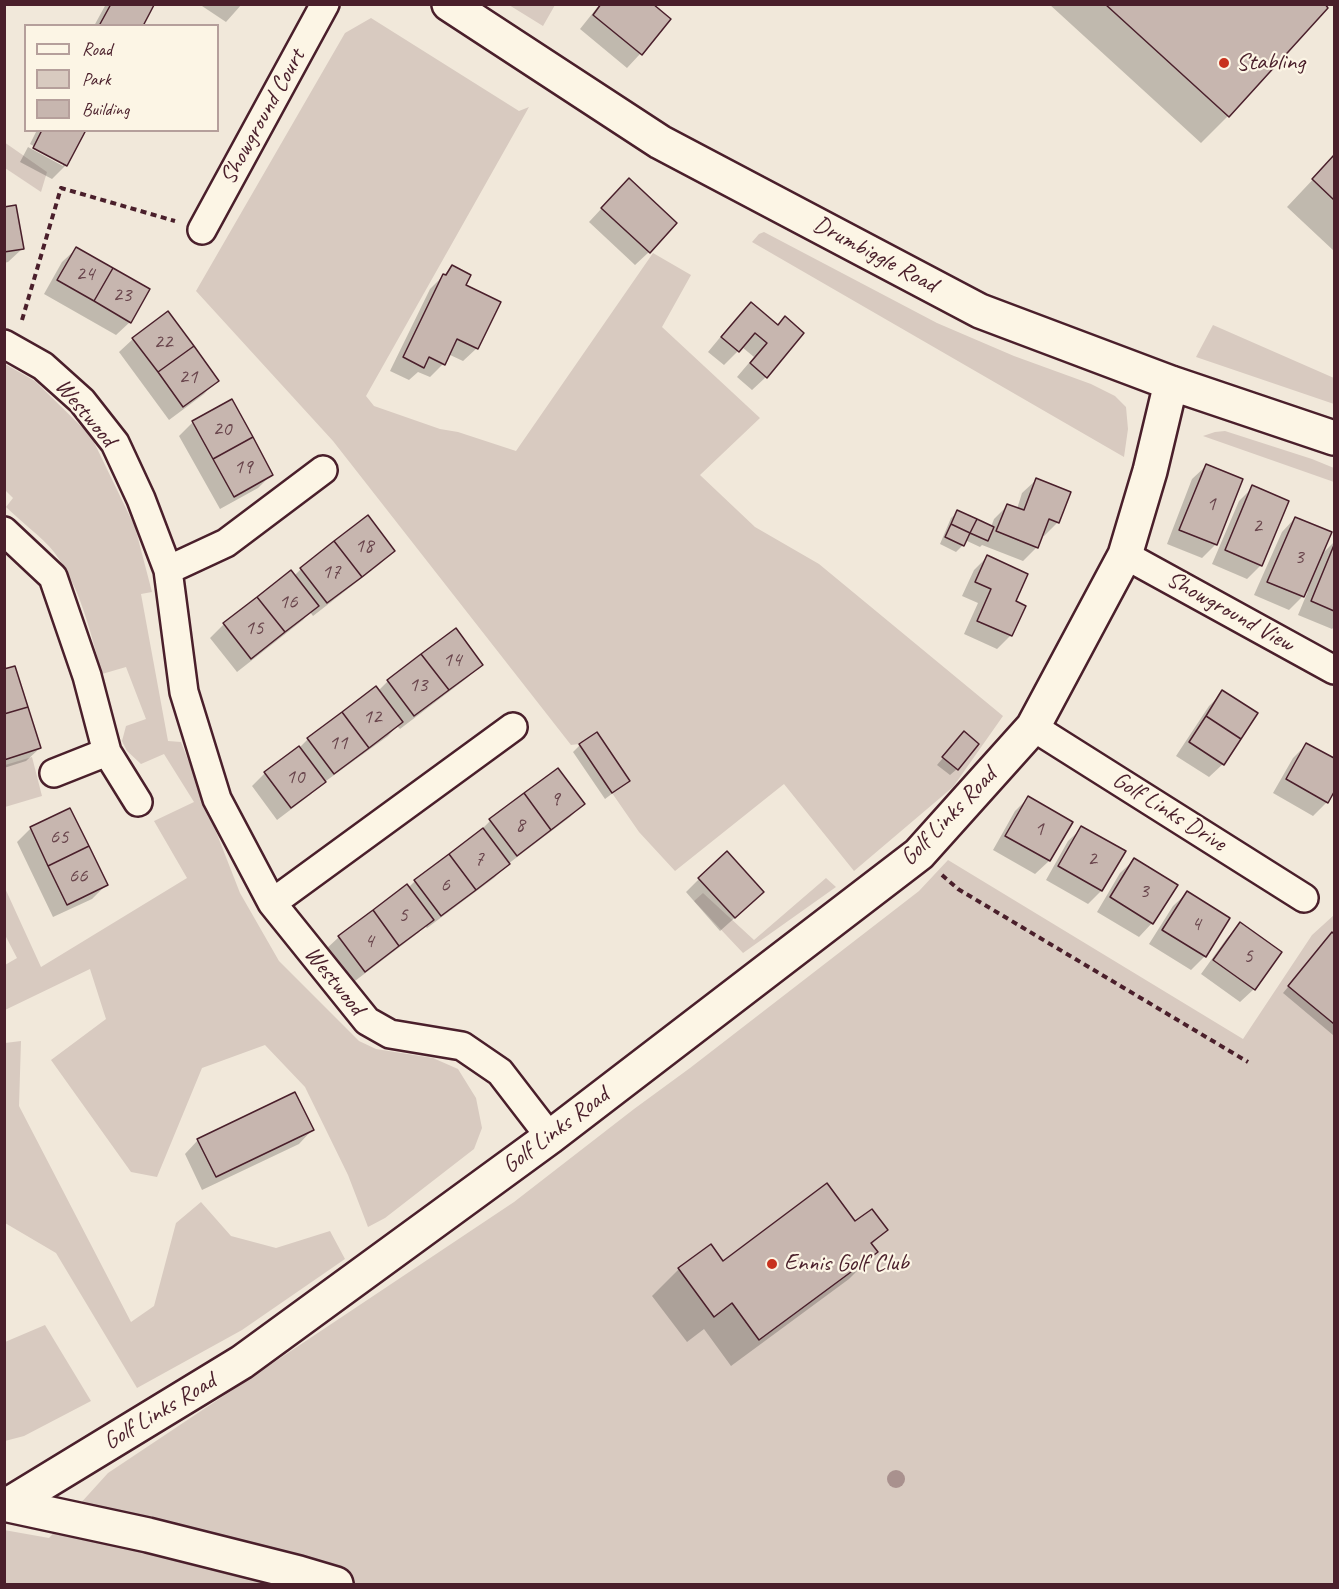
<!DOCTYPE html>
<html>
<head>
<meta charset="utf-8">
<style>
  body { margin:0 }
  #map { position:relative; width:1339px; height:1589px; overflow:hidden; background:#f1e8da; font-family:Caveat,sans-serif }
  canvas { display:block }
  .frame { position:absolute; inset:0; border:6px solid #4a1f2b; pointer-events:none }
  .legend { position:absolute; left:24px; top:24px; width:195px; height:108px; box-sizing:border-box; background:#fcf5e5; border:2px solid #b59f9b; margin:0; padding:8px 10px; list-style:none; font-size:18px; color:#4a1f2b }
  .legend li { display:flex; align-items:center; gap:12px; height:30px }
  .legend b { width:30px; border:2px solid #b59f9b }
</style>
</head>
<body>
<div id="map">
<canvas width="1339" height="1589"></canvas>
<div class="frame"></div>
<ul class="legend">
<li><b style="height:8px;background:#fcf5e5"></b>Road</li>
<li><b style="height:16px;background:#d8cac0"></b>Park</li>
<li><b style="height:16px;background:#c7b6af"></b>Building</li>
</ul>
</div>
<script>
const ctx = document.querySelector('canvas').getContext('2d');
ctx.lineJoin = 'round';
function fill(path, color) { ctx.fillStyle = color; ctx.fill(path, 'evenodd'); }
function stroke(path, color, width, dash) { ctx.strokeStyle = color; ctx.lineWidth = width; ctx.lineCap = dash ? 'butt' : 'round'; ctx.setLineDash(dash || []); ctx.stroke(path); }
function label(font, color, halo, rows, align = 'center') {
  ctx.font = font + ' Caveat,sans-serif'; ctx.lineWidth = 4.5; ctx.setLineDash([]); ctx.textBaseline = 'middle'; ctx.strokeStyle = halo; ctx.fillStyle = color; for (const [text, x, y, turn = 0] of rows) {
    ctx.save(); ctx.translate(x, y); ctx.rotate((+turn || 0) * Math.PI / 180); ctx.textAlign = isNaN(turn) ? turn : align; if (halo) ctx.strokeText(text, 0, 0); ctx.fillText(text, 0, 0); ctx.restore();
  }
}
fill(new Path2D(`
  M509 5H555L543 26Z
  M371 18 519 111 529 107 366 396 374 406 440 429 458 432 516 451 653 253 691 275 662 327 760 418 700 475 755 527 819 564 1003 716 953 787 854 871 784 784 675 871 639 832 612 793 629 781 597 732 579 744 571 745 333 441 196 291 345 33Z
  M4 142 47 172 41 192 5 168Z
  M764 232 937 323 1014 356 1091 384 1115 396 1126 407 1128 429 1124 457 752 242 759 234Z
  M1213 325 1334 378V404L1196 357Z
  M5 364 35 381 91 436 135 527 152 592 141 594 168 741 181 742 240 893 279 961 359 1041 376 1049 433 1058 458 1069 476 1098 482 1128 474 1149 385 1218 368 1227 348 1175 305 1087 265 1045 202 1068 157 1177 131 1172 51 1060 106 1019 90 969 5 1010V965L17 958 5 935 4 886 41 967 187 878 154 821 194 802 164 754 141 764 127 751 122 741 126 726 146 719 126 667 102 674C90 631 81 588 54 552 42 537 20 521 6 507L13 498 5 490Z
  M1225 431 1312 459 1334 468V482L1203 436 1215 432Z
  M32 757 42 796 5 807V765Z
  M948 860 1243 1039 1312 935 1334 915V1584H5L4 1530 49 1538 108 1473 514 1202 634 1109 690 1068 919 891Z
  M826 878 836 887 743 953 694 901 703 893 754 940Z
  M21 1041 19 1106 131 1322 154 1306 176 1223 201 1202 231 1236 276 1248 330 1231 345 1259 242 1330 137 1388 56 1253 5 1223V1043Z
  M45 1325 91 1401 24 1436 5 1441V1342Z`), '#d8cac0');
fill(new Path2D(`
  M106 4H151L141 26H94Z
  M199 4H242L226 22Z
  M600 4H650L669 20 640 54 627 68 580 29Z
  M1049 4H1322L1326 8 1228 116 1201 143Z
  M37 130H85L66 165 52 179 20 162 28 147 63 166V162L30 144Z
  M1334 157V251L1287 207Z
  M615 194 649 252 635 265 589 222Z
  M4 208 22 249 8 262 4 263Z
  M76 249 130 322 116 335 44 294 62 262Z
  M452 267 464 286 477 348 463 361 448 354 443 364 430 377 418 372 409 380 390 371 430 289Z
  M751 304 777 326 766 377 752 390 737 377 754 357 742 347 724 365 708 352 737 317Z
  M133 339 217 380 204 394 169 420 119 352Z
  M193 422 271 475 258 488 220 509 179 436Z
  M1206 466 1216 544 1202 558 1167 544 1192 479Z
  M1036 480 1058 522 1044 536 1042 535 1037 547 1023 561 982 545 980 547 965 540 963 545 956 552 940 544 951 518 958 512 991 527 994 519 1008 505 1017 509 1022 493Z
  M1253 487 1261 565 1247 579 1212 564 1239 501Z
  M368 517 393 550 380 564 313 616 310 612 303 620 237 672 210 638 224 624 294 576 301 569Z
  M1295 518 1320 556 1334 542V627L1332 629 1298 615 1308 591 1289 610 1254 595 1282 532Z
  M987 557 1014 602 1011 635 997 649 964 634 978 603 962 596 974 570Z
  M456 631 481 665 467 678 400 729 397 726 388 736 319 786 310 795 277 820 252 786 265 773 299 748 308 739 378 691 388 681Z
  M4 671 40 748 26 761 4 768Z
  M1223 692V764L1209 777 1176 756 1209 706Z
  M596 734 628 781 621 787 605 799 573 752 580 745Z
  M958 740 957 769 950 775 937 765Z
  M1307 744 1334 760V789L1327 802 1313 816 1273 793 1293 758Z
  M1028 798 1071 822 1049 861 1035 874 993 850 1015 811Z
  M583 804 570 817 508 864 494 878 427 928 425 926 418 933 351 984 325 950 339 937 408 888 415 881 477 834 490 821Z
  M70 809 106 885 92 899 53 917 17 842 31 828Z
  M1082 828 1101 891 1088 904 1046 880 1068 841Z
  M1134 860 1152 923 1139 937 1097 912 1120 873Z
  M699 879 748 906 720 931 686 892Z
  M1187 893 1228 919 1205 956 1191 970 1149 944 1173 906Z
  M1240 924 1254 989 1240 1002 1201 974 1227 938Z
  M1332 934 1334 936V1033L1333 1035 1283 993Z
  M312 1130 299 1144 202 1190 185 1154 198 1140Z
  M855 1223 886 1230 871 1245 876 1252 849 1279 731 1366 704 1329 687 1342 652 1296 679 1269 723 1263Z`), '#0003');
const building = new Path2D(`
  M111 4H154V5L143 26H103L100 24Z
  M601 4H653L671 19 642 55 593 15Z
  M1105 4H1325L1328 8 1229 117Z
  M42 130H86L67 166 33 148Z
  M1334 155V200L1312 179Z
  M629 178 677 223 650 253 601 208Z
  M16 205 24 249 4 252V207Z
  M76 247 113 268 94 301 57 280Z
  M452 265 471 275 466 285 501 302 478 349 457 339 445 365 429 357 424 368 403 357 443 274 446 275Z
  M113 268 150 289 131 323 94 301Z
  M751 302 778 325 785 316 804 333 767 378 750 363 767 343 755 333 739 352 721 337Z
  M168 311 194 346 158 372 132 338Z
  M194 346 219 381 183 407 158 372Z
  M232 399 253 437 213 459 192 421Z
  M253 437 273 475 234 497 213 459Z
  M1206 464 1243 479 1217 545 1179 530Z
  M1036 478 1071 492 1059 523 1049 519 1038 548 996 531 1007 504 1024 510Z
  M1252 485 1289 501 1262 566 1225 550Z
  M957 510 977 519 970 533 951 524Z
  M368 515 395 551 362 577 334 541Z
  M1295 517 1332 532 1304 597 1267 582Z
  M977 519 994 527 988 541 970 533Z
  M951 524 970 533 964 546 945 537Z
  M334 541 362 577 327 603 300 568Z
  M1334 545V611L1311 601Z
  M987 555 1028 574 1016 601 1026 606 1012 636 977 621 991 589 975 582Z
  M291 570 319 606 285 632 257 597Z
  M257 597 285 632 251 659 223 623Z
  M456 628 483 665 449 690 421 654Z
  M421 654 449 690 414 716 387 680Z
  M15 666 28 707 4 714V669Z
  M376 686 403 722 369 748 342 712Z
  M1222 690 1258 713 1241 739 1206 716Z
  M28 707 41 748 4 760V714Z
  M342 712 369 748 334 774 307 738Z
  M1206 716 1241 739 1224 765 1189 742Z
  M964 731 979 744 958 770 942 757Z
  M597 732 630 781 612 793 579 744Z
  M1306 743 1334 758V792L1328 803 1286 779Z
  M299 746 326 782 291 808 264 772Z
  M558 768 585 804 551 830 524 793Z
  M524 793 551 830 517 856 489 819Z
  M1028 796 1073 822 1050 861 1005 836Z
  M70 808 89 846 48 866 30 827Z
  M1081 826 1126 851 1102 891 1058 866Z
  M483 828 510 864 476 890 449 854Z
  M89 846 108 885 67 905 48 866Z
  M727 851 764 892 735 918 698 878Z
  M449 854 476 890 441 916 414 880Z
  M1134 858 1178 885 1153 924 1110 897Z
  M407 884 434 920 399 946 373 910Z
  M1187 891 1230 918 1206 957 1162 930Z
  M373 910 399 946 365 972 338 936Z
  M1240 922 1282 952 1255 990 1213 960Z
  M1332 932 1334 934V1024L1288 986Z
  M295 1092 314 1130 216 1177 197 1139Z
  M827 1183 855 1221 872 1209 888 1230 871 1243 878 1252 759 1340 732 1303 714 1317 678 1268 711 1244 723 1261Z`);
fill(building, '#c7b6af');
stroke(building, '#4a1f2b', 1.5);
const minor = new Path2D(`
  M202 230 325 4
  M4 344 43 366 82 401 115 443 141 499 168 570 184 692 217 799 272 903 367 1021 390 1034 462 1046 500 1072 550 1137
  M4 531 53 577 87 676 107 752 138 802
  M1125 555 1334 670
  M168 570 226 543 323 470
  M1033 727 1304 898
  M54 773 107 752
  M272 903 513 727`);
const tertiary = new Path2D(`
  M449 4 660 142 980 311 1171 383 1334 438
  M9 1504 242 1362 550 1137 919 854 1033 727 1125 555 1150 471 1171 383`);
const secondary = new Path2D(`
  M4 1504 148 1535 299 1573 336 1584`);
stroke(minor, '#4a1f2b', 32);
stroke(tertiary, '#4a1f2b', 38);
stroke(secondary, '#4a1f2b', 38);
stroke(new Path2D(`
  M22 320 61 188 175 221
  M942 875 958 889 1248 1062`), '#4a1f2b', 4, [6, 4.5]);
stroke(minor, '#fcf5e5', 27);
stroke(tertiary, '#fcf5e5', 33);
stroke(secondary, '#fcf5e5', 33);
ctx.fillStyle = '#a9918e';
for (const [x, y] of [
  [896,1479]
]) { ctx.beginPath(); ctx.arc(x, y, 9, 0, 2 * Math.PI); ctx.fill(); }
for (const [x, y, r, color] of [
  [1224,63,6,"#c8321e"],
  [772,1264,6,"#c8321e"]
]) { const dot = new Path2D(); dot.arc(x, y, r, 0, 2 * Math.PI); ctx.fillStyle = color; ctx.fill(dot); stroke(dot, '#fcf5e5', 2); }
label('21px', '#69454c', null, [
  ["24",85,274],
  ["23",122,295],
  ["22",163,342],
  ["21",188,377],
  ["20",222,429],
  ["19",243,467],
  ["1",1211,504],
  ["2",1257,526],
  ["18",364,546],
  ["3",1299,557],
  ["17",331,572],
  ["16",288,602],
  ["15",254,628],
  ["14",452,660],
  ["13",418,685],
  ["12",372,717],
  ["11",338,743],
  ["10",295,777],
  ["9",555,799],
  ["8",520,825],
  ["1",1039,829],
  ["65",59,837],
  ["7",479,859],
  ["2",1092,859],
  ["66",78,876],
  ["6",445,885],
  ["3",1144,891],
  ["5",403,915],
  ["4",1196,924],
  ["4",369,941],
  ["5",1248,956]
]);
label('24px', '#4a1f2b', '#fcf5e5', [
  ["Stabling",1236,63],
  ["Ennis Golf Club",784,1264]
], 'left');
label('24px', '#4a1f2b', '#fcf5e5', [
  ["Showground Court",263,117,-61],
  ["Drumbiggle Road",875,255,28],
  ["Westwood",85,413,50],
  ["Showground View",1230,612,29],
  ["Golf Links Drive",1169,812,32],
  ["Golf Links Road",949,817,-46],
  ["Westwood",334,981,51],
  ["Golf Links Road",556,1131,-37],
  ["Golf Links Road",160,1412,-31]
]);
</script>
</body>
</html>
